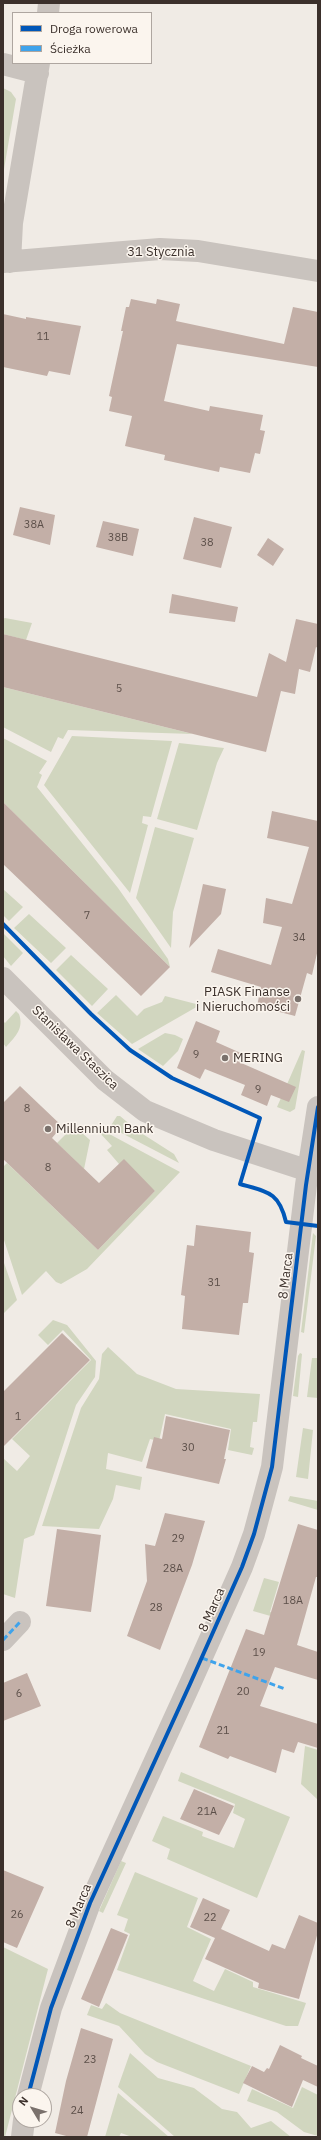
<!DOCTYPE html>
<html>
<head>
<meta charset="utf-8">
<style>
  body { margin:0 }
  #map { position:relative; width:321px; height:2140px; overflow:hidden; background:#f0ebe5; font-family:"IBM Plex Sans",sans-serif }
  canvas { display:block }
  .frame { position:absolute; inset:0; border:4px solid #3b302b; pointer-events:none }
  .legend { position:absolute; left:12px; top:12px; width:140px; height:52px; box-sizing:border-box; background:#fbf5ee; border:1px solid #aea6a0; margin:0; padding:5px 7px; list-style:none; font-size:12px; color:#3b302b }
  .legend li { display:flex; align-items:center; gap:8px; height:20px }
  .legend b { width:20px; border:1px solid #aea6a0 }
  .north { position:absolute; left:12px; top:2088px; width:40px; height:40px; box-sizing:border-box; background:#fbf5ee; border:1px solid #aea6a0; border-radius:50%; rotate:308deg; font-size:11px; font-weight:700; line-height:16px; text-align:center; color:#3b302b }
  .north::after { content:''; display:block; margin:auto; width:14px; height:18px; background:#7a716c; clip-path:polygon(50% 0,100% 100%,50% 72%,0 100%) }
</style>
</head>
<body>
<div id="map">
<canvas width="321" height="2140"></canvas>
<div class="frame"></div>
<ul class="legend">
<li><b style="height:5px;background:#0057b8"></b>Droga rowerowa</li>
<li><b style="height:5px;background:#3fa3eb"></b>Ścieżka</li>
</ul>
<div class="north">N</div>
</div>
<script>
const ctx = document.querySelector('canvas').getContext('2d');
ctx.lineJoin = 'round';
function fill(path, color) { ctx.fillStyle = color; ctx.fill(path, 'evenodd'); }
function stroke(path, color, width, dash) { ctx.strokeStyle = color; ctx.lineWidth = width; ctx.lineCap = dash ? 'butt' : 'round'; ctx.setLineDash(dash || []); ctx.stroke(path); }
function label(font, color, halo, rows, align = 'center') {
  ctx.font = font + ' "IBM Plex Sans",sans-serif'; ctx.lineWidth = 3; ctx.setLineDash([]); ctx.textBaseline = 'middle'; ctx.strokeStyle = halo; ctx.fillStyle = color; for (const [text, x, y, turn = 0] of rows) {
    ctx.save(); ctx.translate(x, y); ctx.rotate((+turn || 0) * Math.PI / 180); ctx.textAlign = isNaN(turn) ? turn : align; if (halo) ctx.strokeText(text, 0, 0); ctx.fillText(text, 0, 0); ctx.restore();
  }
}
fill(new Path2D(`
  M3 88 11 92 16 99 3 175Z
  M5 618 32 623 26 640 3 634V619Z
  M3 687 193 734 68 730 63 739 58 737 51 752 3 727Z
  M72 736 172 741 151 817 143 816 142 823 148 825 130 893 44 785Z
  M3 738 47 761 39 773 42 775 37 787 118 888 168 959 170 967 3 802Z
  M179 743 224 748 217 763 197 830 157 819Z
  M155 827 194 838 173 912 171 948 136 898Z
  M3 889 23 907 9 921 3 915Z
  M29 914 66 948 51 963 14 928Z
  M3 933 23 953 11 966 3 956Z
  M71 955 108 989 92 1006 56 970Z
  M116 995 137 1016 144 1009 162 1002 165 996 200 1005 132 1044 97 1013Z
  M16 1011 19 1014C24 1028 16 1036 6 1047L3 1043V1021L5 1023Z
  M165 1033 175 1035 183 1039 178 1051 163 1066 138 1049Z
  M302 1050 305 1051 295 1109 290 1112 277 1107Z
  M117 1116H120L138 1131 174 1154 179 1163 110 1127Z
  M74 1126 90 1140 84 1169 57 1143Z
  M100 1129 180 1172 87 1269 61 1284 56 1282 46 1271 22 1295 3 1237V1167L7 1163 98 1250 155 1191 119 1164 107 1150 112 1146 98 1131Z
  M313 1233 316 1236 304 1333 301 1332Z
  M3 1260 17 1300 3 1314Z
  M53 1320 67 1325 96 1361 95 1377 76 1405 34 1535 24 1539 15 1598 3 1594V1458L17 1471 30 1456 12 1439 91 1360 63 1330 48 1345 38 1335Z
  M108 1347 137 1374 176 1389 260 1394 257 1422H253L250 1447 254 1448 252 1455 228 1450 231 1429 165 1414 159 1441 150 1439 142 1462 108 1453 106 1469 142 1477 140 1490 116 1485 113 1499 99 1529 42 1526 81 1408 99 1379 102 1354Z
  M300 1353 302 1354 298 1397 293 1396 298 1356Z
  M312 1358H318V1398L307 1397Z
  M303 1428 313 1430 308 1479 296 1477Z
  M290 1496 318 1501V1510L288 1501Z
  M264 1578 279 1582 270 1612 282 1616 281 1619 253 1611Z
  M305 1746 318 1750V1800L301 1784Z
  M181 1772 290 1817 257 1898 167 1859 170 1849 152 1841 163 1816 203 1832 202 1836 234 1848 245 1819 233 1813 235 1804 178 1781Z
  M121 1861 126 1863 103 1913 99 1911Z
  M135 1872 198 1898 187 1927 211 1939 193 1981 214 1991 225 1969 253 1982V1987L306 2003 298 2026H286L117 1970 130 1934 124 1931 128 1919 117 1915Z
  M3 1947 48 1969 5 2137H3Z
  M106 2003 120 2013 251 2066 239 2094 157 2062 145 2054 119 2026 87 2015 91 2005 102 2009Z
  M130 2053 158 2078 194 2088 222 2109 237 2112 251 2128 271 2121 291 2137H175L118 2087Z
  M302 2087 318 2095V2136L304 2132 277 2112 247 2101 252 2089 293 2108Z
  M118 2093 169 2137H132L121 2133 119 2137H105Z`), '#d1d6bf');
fill(new Path2D(`
  M131 299 156 304 157 299 180 304 176 321 284 344 293 307 318 312V367L177 344 164 401 209 411 210 406 263 415 260 430 265 431 260 454 255 453 250 473 220 467 219 472 164 460 165 455 125 446 132 416 109 411 112 397 109 396 123 331H121L126 307H129Z
  M3 314 26 319V317L81 326 70 375 49 371 47 376 3 367Z
  M20 507 55 515 50 545 13 535Z
  M194 517 232 527 221 568 183 559Z
  M103 521 139 529 133 556 96 547Z
  M268 538 284 549 273 566 257 555Z
  M172 594 238 607 235 622 169 613Z
  M296 619 318 624V648L316 647 310 672 299 669 295 694 281 691 266 752 3 687V634L257 697 269 653 286 662Z
  M3 802 170 967 141 996 3 864Z
  M272 811 318 821V949L312 975 307 973 295 1016 257 1006 261 987 211 972 218 949 271 965 282 927 263 923 266 898 292 904 309 847 267 838Z
  M203 884 226 889 221 914 189 948Z
  M196 1021 220 1031 216 1042 243 1054 239 1062 296 1087 289 1102 271 1095 267 1106 241 1095 245 1085 205 1069 200 1079 177 1068Z
  M20 1086 62 1126 52 1138 99 1183 124 1159 155 1191 98 1250 3 1159V1103Z
  M196 1225 251 1232 249 1252 254 1253 248 1303H243L239 1335 182 1329 185 1296 181 1295 187 1245 194 1246Z
  M62 1333 90 1360 3 1447V1392Z
  M166 1416 230 1430 224 1459H226L219 1484 146 1468 154 1437 162 1439Z
  M165 1513 205 1521 192 1565 160 1650 127 1636 147 1581 145 1544 155 1546Z
  M298 1524 318 1530V1577H316L297 1645 318 1652V1680L275 1667 260 1706 318 1724V1748L298 1742 294 1753 282 1749 276 1773 230 1756 228 1759 199 1747 246 1629 264 1635Z
  M57 1529 101 1535 91 1612 46 1606Z
  M27 1673 41 1706 3 1721V1683Z
  M194 1789 234 1806 219 1835 180 1819Z
  M3 1870 44 1887 17 1948 3 1942Z
  M203 1898 230 1910 221 1929 269 1951 272 1944 285 1949 299 1915 318 1923V1932L299 1999 258 1988 259 1983 205 1959 215 1938 190 1927Z
  M111 1928 128 1935 99 2007 81 1999Z
  M81 2028 113 2039 87 2137H70L55 2133 66 2081Z
  M280 2045 302 2056 301 2058 318 2066V2087L303 2080 292 2107 243 2083 252 2066 264 2072 267 2068 269 2069Z`), '#c3afa7');
stroke(new Path2D(`
  M48 13 49 3
  M3 64 38 73
  M3 262 160 249 198 251 318 271
  M10 262 12 223 39 63
  M3 978 105 1080 145 1111 214 1140 309 1171
  M3 1640 20 1622
  M28 2096 51 2008 90 1903 190 1684 242 1567 254 1534 272 1467 306 1185 318 1107
  M22 2137 24 2120`), '#c9c3be', 22);
stroke(new Path2D(`
  M3 1640 20 1622
  M202 1658 285 1689`), '#3fa3eb', 3, [6, 3]);
stroke(new Path2D(`
  M3 924 91 1014 130 1050 172 1078 260 1118 240 1184C268 1192 279 1192 286 1222L318 1226
  M28 2096 51 2008 90 1903 190 1684 242 1567 254 1534 272 1467 306 1185 318 1107`), '#0057b8', 4);
for (const [x, y, r, color] of [
  [298,999,4,"#7a716c"],
  [225,1058,4,"#7a716c"],
  [48,1129,4,"#7a716c"]
]) { const dot = new Path2D(); dot.arc(x, y, r, 0, 2 * Math.PI); ctx.fillStyle = color; ctx.fill(dot); stroke(dot, '#fbf5ee', 1.5); }
label('11px', '#5d504a', null, [
  ["11",43,337],
  ["38A",34,525],
  ["38B",118,538],
  ["38",207,543],
  ["5",119,689],
  ["7",87,916],
  ["34",299,938],
  ["9",196,1055],
  ["9",258,1090],
  ["8",27,1109],
  ["8",48,1168],
  ["31",214,1283],
  ["1",18,1417],
  ["30",188,1448],
  ["29",178,1539],
  ["28A",173,1569],
  ["18A",293,1601],
  ["28",156,1608],
  ["19",259,1653],
  ["20",243,1692],
  ["6",19,1694],
  ["21",223,1731],
  ["21A",207,1812],
  ["26",17,1915],
  ["22",210,1918],
  ["23",90,2060],
  ["24",77,2111]
]);
label('13px', '#3b302b', '#fbf5ee', [
  ["31 Stycznia",161,252],
  ["Stanisława Staszica",75,1048,44],
  ["8 Marca",286,1276,-83],
  ["8 Marca",212,1610,-66],
  ["8 Marca",79,1906,-67]
]);
label('13px', '#3b302b', '#fbf5ee', [
  ["PIASK Finanse",290,992,"right"],
  ["i Nieruchomości",290,1007,"right"],
  ["MERING",233,1058],
  ["Millennium Bank",56,1129]
], 'left');
</script>
</body>
</html>
